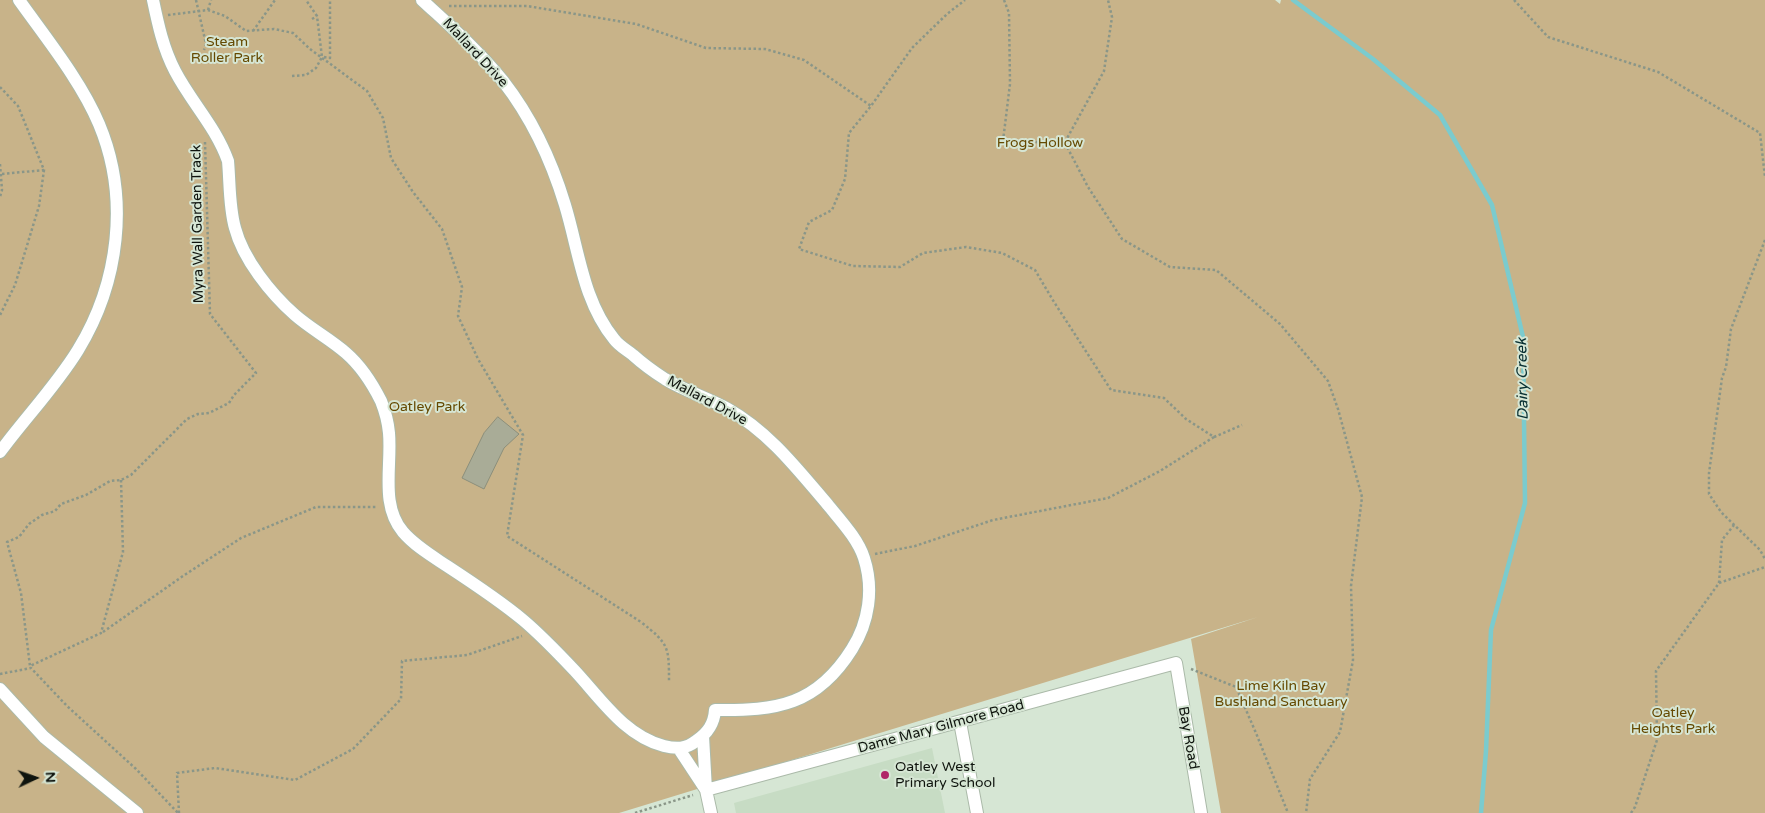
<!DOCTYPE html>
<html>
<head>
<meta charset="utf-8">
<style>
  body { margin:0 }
  #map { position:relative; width:1765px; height:813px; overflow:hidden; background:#d6e6d4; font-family:"Varela Round",sans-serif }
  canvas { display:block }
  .north { position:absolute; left:10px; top:753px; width:50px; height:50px; -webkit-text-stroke:4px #d6e6d4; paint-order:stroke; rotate:87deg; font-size:14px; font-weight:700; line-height:20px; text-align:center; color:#0f140e }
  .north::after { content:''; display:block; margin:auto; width:18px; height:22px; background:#0f140e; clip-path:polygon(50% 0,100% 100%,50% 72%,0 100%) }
</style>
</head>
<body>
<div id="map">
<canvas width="1765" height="813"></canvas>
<div class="north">N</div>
</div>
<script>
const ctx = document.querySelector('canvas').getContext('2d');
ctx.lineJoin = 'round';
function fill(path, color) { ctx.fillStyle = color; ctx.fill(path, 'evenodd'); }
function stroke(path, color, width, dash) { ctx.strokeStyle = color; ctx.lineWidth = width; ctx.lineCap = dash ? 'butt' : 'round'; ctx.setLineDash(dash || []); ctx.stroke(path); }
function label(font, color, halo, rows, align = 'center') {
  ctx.font = font + ' "Varela Round",sans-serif'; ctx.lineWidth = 4; ctx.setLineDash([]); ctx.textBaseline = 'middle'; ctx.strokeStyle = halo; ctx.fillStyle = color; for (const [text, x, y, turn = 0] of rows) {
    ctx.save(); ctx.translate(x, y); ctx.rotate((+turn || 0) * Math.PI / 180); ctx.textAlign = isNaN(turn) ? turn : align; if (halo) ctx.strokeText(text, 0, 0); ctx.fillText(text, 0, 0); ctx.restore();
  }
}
fill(new Path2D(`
  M932 748 945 813H736L734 803Z`), '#c7dcc4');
fill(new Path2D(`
  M0 0H1275L1280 4 1281 0H1765V813H1221L1191 639 1258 617 619 813H0Z`), '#c8b389');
stroke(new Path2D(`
  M1293 0 1373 59 1440 115 1492 205 1523 337 1525 503 1491 630 1486 751 1481 813`), '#7bcbce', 4.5);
const building = new Path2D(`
  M498 417 519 434 504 448 484 489 462 478 484 433Z`);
fill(building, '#a9ac97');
stroke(building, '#8c8f7b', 1);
const minor = new Path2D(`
  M153 0C158 24 163 48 175 71 191 102 216 127 228 161 230 183 229 207 235 228 243 259 271 294 295 315 311 329 330 339 346 353 361 366 372 383 381 401 385 411 388 422 389 433 392 466 380 505 403 532 415 546 432 556 447 566 473 583 499 600 523 620 542 636 558 653 575 671 601 699 625 736 664 746 676 749 686 749 696 741 708 733 714 724 715 710 777 711 817 705 852 649 869 622 874 589 864 558 858 539 841 521 828 505 798 470 769 432 728 409 708 398 685 391 665 379 654 372 643 364 633 355 627 350 619 346 614 339 583 301 579 251 565 205 552 162 531 117 503 81 479 51 450 26 422 0
  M0 452C25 418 56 386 78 350 119 283 130 198 99 124 81 81 46 38 19 0
  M0 689 44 737 137 813
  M960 722 977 813
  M703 736 706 790 711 813
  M679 749 706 790
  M706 790 1176 663 1201 813`);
stroke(minor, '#abbaa9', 14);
stroke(new Path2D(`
  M196 0 206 44 204 50
  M1004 0 1009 13 1010 84 1003 141 1065 143
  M1514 0 1548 37 1658 72 1760 133 1765 177
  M449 6H527L636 24 706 48 765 49 804 60 871 106
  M208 10 211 0
  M168 15 208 10 225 16 246 31 274 29 293 33 310 49 367 91 383 118 391 158 413 192 442 229 462 287 458 316 478 359 523 435 507 536 641 622C669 644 669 647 669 682
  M312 19 317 16
  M253 31 275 0
  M324 57 330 58V0
  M292 76 306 75 316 68 322 57 317 16 306 0
  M0 87 18 106 44 170 39 206 15 285 0 315
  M1065 142 1104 71 1112 17 1108 0
  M1065 143 1088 187 1122 239 1170 267 1216 270 1280 324 1328 381 1338 409 1362 497 1351 586 1353 660 1340 732 1310 779 1306 813
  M0 164 2 190 0 197
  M2 174 44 170
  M1765 240 1731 329 1726 367 1722 378 1709 473V494L1721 512 1760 550 1765 559
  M1214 437 1242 425
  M121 480 123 552 101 633 30 666 21 593 7 542 19 537 29 524 42 515 55 511 61 504 86 495 110 481 121 480 131 475 187 419 198 414 209 413 229 403 234 395 256 373 210 314 205 142
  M875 554 915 546 993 520 1108 498 1160 471 1214 437 1186 419 1164 398 1111 390 1054 302 1035 270 1002 253 966 247 923 253 900 267 853 266 799 249 809 222 832 210 845 179 849 133 871 106 912 48 947 14 965 0
  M1719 583 1722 540 1734 525
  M103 632 183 576 241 538 316 507H377
  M1191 669 1236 687 1256 733 1288 813
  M0 674 31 668 67 706 136 769 178 813
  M179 813 177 773 215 768 295 780 353 749 401 699 402 661 467 655 522 636
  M635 813 693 795
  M1631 813 1635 807 1657 740 1656 671 1719 583 1765 567`), '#8a9688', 2.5, [2.5, 2.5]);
stroke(minor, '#fff', 12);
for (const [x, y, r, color] of [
  [885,775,5,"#b02667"]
]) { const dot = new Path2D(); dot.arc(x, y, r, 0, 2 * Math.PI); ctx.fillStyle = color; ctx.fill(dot); stroke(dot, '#d6e6d4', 2); }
label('14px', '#654901', '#d6e6d4', [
  ["Steam",227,42],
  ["Roller Park",227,58],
  ["Frogs Hollow",1040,143],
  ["Oatley Park",427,407],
  ["Lime Kiln Bay",1281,686],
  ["Bushland Sanctuary",1281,702],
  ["Oatley",1673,713],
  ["Heights Park",1673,729]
]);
label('14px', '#0f140e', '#d6e6d4', [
  ["Mallard Drive",475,53,47],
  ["Myra Wall Garden Track",198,224,-91],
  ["Mallard Drive",707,401,28],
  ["Dame Mary Gilmore Road",941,727,-15],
  ["Bay Road",1188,738,80]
]);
label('14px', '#0f140e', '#d6e6d4', [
  ["Oatley West",895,767],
  ["Primary School",895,783]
], 'left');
label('italic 15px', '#083032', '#d6e6d4', [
  ["Dairy Creek",1523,379,-91]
]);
</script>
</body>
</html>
